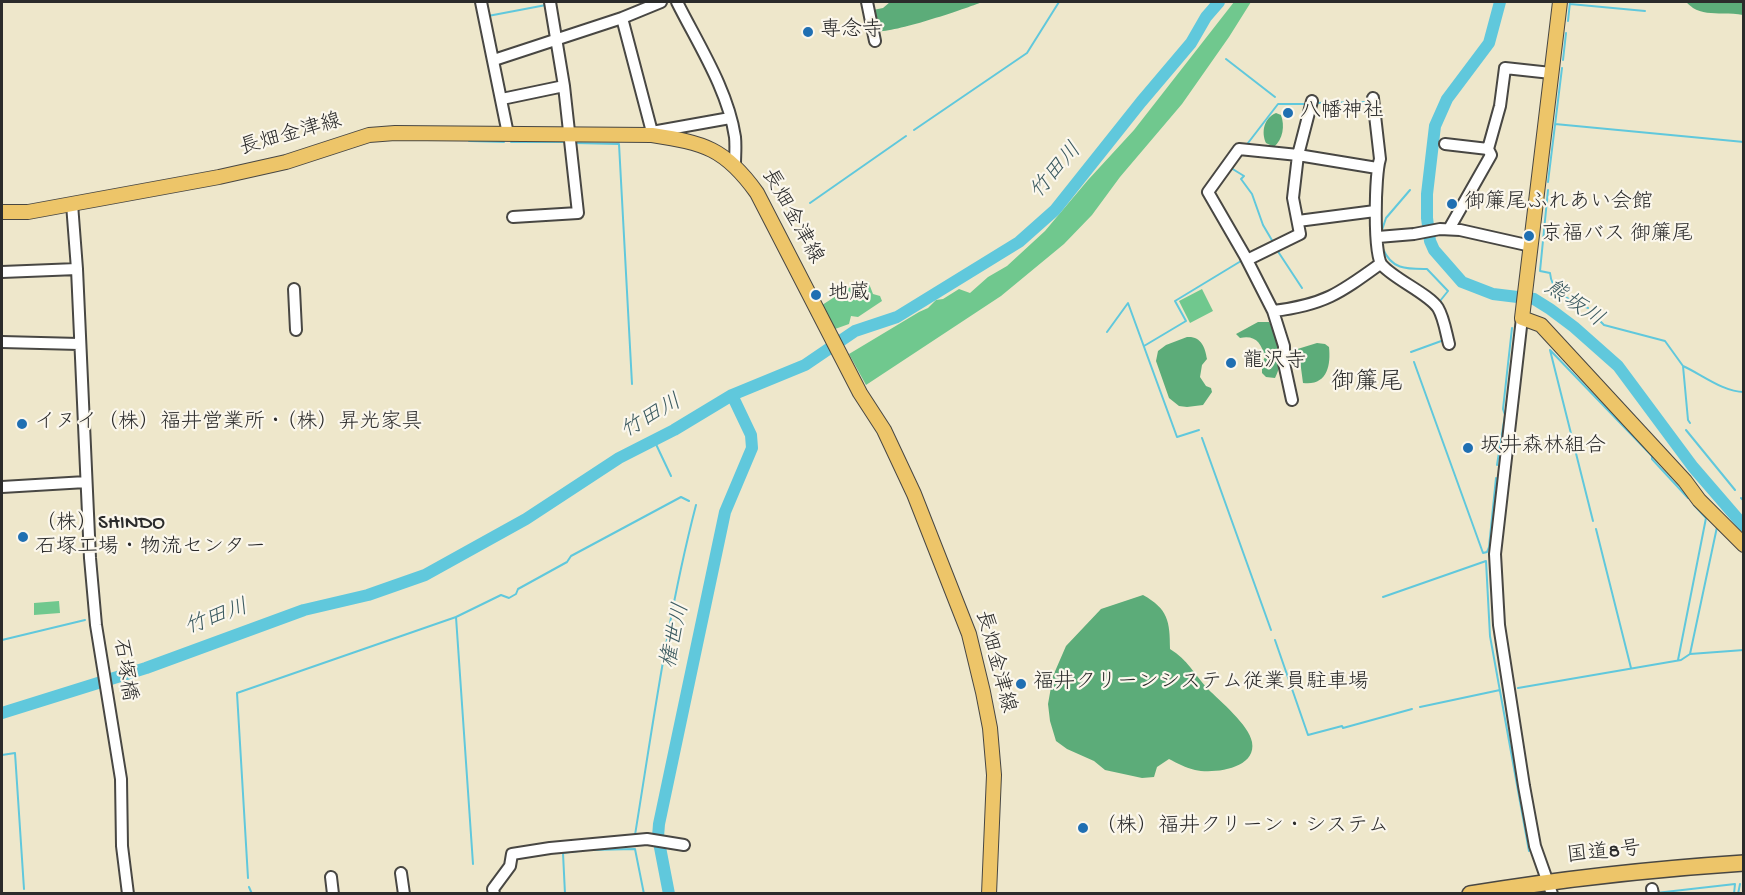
<!DOCTYPE html>
<html>
<head>
<meta charset="utf-8">
<style>
  body { margin:0 }
  #map { position:relative; width:1745px; height:895px; overflow:hidden; background:#eee7cb; font-family:"Gochi Hand",sans-serif }
  canvas { display:block }
  .frame { position:absolute; inset:0; border:3px solid #2b2b2b; pointer-events:none }
</style>
</head>
<body>
<div id="map">
<canvas width="1745" height="895"></canvas>
<div class="frame"></div>
</div>
<script>
const ctx = document.querySelector('canvas').getContext('2d');
ctx.lineJoin = 'round';
function fill(path, color) { ctx.fillStyle = color; ctx.fill(path, 'evenodd'); }
function stroke(path, color, width, dash) { ctx.strokeStyle = color; ctx.lineWidth = width; ctx.lineCap = dash ? 'butt' : 'round'; ctx.setLineDash(dash || []); ctx.stroke(path); }
function label(font, color, halo, rows, align = 'center') {
  ctx.font = font + ' "Gochi Hand","Klee One",sans-serif'; ctx.lineWidth = 4.5; ctx.setLineDash([]); ctx.textBaseline = 'middle'; ctx.strokeStyle = halo; ctx.fillStyle = color; for (const [text, x, y, turn = 0] of rows) {
    ctx.save(); ctx.translate(x, y); ctx.rotate((+turn || 0) * Math.PI / 180); ctx.textAlign = isNaN(turn) ? turn : align; if (halo) ctx.strokeText(text, 0, 0); ctx.fillText(text, 0, 0); ctx.restore();
  }
}
fill(new Path2D(`
  M1234 2H1251L1229 37 1182 104 1120 177 1092 215 1064 244 1001 296 866 385 849 354 919 312 928 308 936 300 943 299 959 289 970 293 988 277 1007 266 1045 231 1088 180 1134 130Z
  M868 281 873 294 880 296 882 301 858 317 851 316 849 324 835 329 822 305 852 286Z
  M1202 289 1213 311 1190 323 1179 301Z
  M59 601 60 613 34 615V603Z`), '#70c88e');
fill(new Path2D(`
  M890 2H982C965 9 891 34 876 31L873 10 883 8Z
  M1685 2H1743V15C1728 11 1707 17 1693 8 1690 6 1688 3 1685 2Z
  M1276 113 1281 115C1285 126 1283 139 1274 147L1266 143C1261 132 1264 118 1276 113Z
  M1258 322H1269C1279 339 1285 360 1275 378L1266 377 1262 373V363L1265 357C1261 343 1256 335 1240 338L1236 334Z
  M1187 337C1201 336 1205 347 1207 359L1202 365 1200 377 1206 386 1211 388 1212 392 1203 405 1187 407 1179 406 1169 398 1156 361 1158 351 1166 345Z
  M1317 343 1325 344 1329 347C1331 366 1327 386 1303 383L1301 368 1298 364 1290 366 1291 351Z
  M1143 595C1168 609 1170 621 1170 649 1188 660 1194 674 1208 689 1220 701 1249 725 1252 742 1257 769 1213 774 1195 770 1186 768 1177 763 1169 759L1157 767 1154 777 1142 778 1105 770 1094 761 1067 749 1056 741 1050 721 1048 704 1053 676 1066 646 1101 609Z`), '#5cac79');
stroke(new Path2D(`
  M1570 4 1645 11
  M488 16 546 5
  M1568 21 1570 2
  M1226 59 1275 97
  M1563 60 1566 33
  M1314 103 1369 102
  M1555 124 1744 142
  M914 130 1027 53 1059 2
  M469 141 504 142
  M511 142H566
  M575 143 619 144 632 384
  M1248 143 1278 104H1307
  M1232 166 1231 168 1244 176 1241 179 1252 194 1263 225 1273 242
  M1548 182 1562 68
  M1548 190 1540 271 1550 273C1552 295 1571 300 1588 308
  M810 203 906 136
  M1382 230 1386 218 1410 190
  M1383 249C1392 270 1407 269 1427 269L1448 291 1440 301 1442 304
  M1277 250 1302 288
  M1593 314 1604 325 1665 341 1683 366
  M1107 332 1128 303 1177 437 1199 430
  M1144 346 1186 321 1175 301 1241 261
  M1411 352 1444 340
  M1414 362 1483 553 1487 552 1489 547 1496 478
  M1690 423 1688 420 1683 366C1701 374 1723 392 1744 392
  M1686 430 1735 490
  M1202 438 1271 630
  M654 440 671 476
  M1497 465 1505 415 1503 409 1512 328
  M1741 498 1744 501
  M1593 521 1550 350 1652 456V459L1688 498
  M1717 527 1690 654 1744 650
  M1596 529 1631 668
  M1383 597 1486 561 1490 636 1529 851
  M2 640 85 620
  M1275 640 1308 735 1342 726 1343 728 1412 709
  M1678 660 1706 518 1694 505
  M1518 688 1681 660 1690 654
  M1420 707 1500 690
  M2 755 15 753 24 889
  M635 835C653 724 668 613 696 505
  M590 850 635 849 644 894
  M473 864 456 617 501 595 509 598 516 594 518 589 567 562 571 556 681 497 689 501
  M248 878 237 693 456 617
  M249 887 252 894
  M1656 893 1735 884 1734 894
  M565 894 563 853 578 851
  M1738 894 1740 884`), '#60c8dc', 2);
stroke(new Path2D(`
  M1500 2 1489 43 1447 99 1435 126 1427 194V218L1430 241 1434 250 1462 282 1493 294 1534 299 1550 309 1574 327 1618 366 1693 467 1744 526
  M2 713 146 668 304 610 368 595 425 575 526 519 619 458 674 430 732 395 805 365 855 331 897 317 1019 242 1055 210 1141 102 1191 43 1206 17 1219 2
  M669 894 658 837 659 824 725 512 752 448 751 435 732 395`), '#60c8dc', 12);
const minor = new Path2D(`
  M481 2 508 134
  M677 2C698 44 728 90 735 137 736 146 735 156 735 165
  M867 2 875 41
  M622 18 652 132
  M494 60 622 18 661 2
  M1373 98 1380 159C1375 174 1373 255 1382 265 1394 279 1429 294 1438 308 1444 318 1446 333 1449 344
  M502 99 564 86
  M652 135V132L730 118
  M1445 144 1488 149 1500 106 1505 68 1551 73
  M72 204 77 269 90 558 96 625 121 779 122 846 128 894
  M513 217 578 213 564 86 550 2
  M1298 221 1375 211
  M1449 229 1491 155 1488 149
  M1378 237 1414 234 1440 229 1460 230 1531 246
  M1247 260 1300 234 1293 198 1298 155 1312 101
  M2 272 77 269
  M294 289 296 330
  M1273 311C1324 305 1340 293 1380 264
  M1522 318 1495 554 1499 625 1524 786 1535 846 1552 894
  M2 342 79 344
  M1292 400 1284 363V346L1273 311 1245 256 1208 192 1239 149 1298 155 1377 168
  M2 487 86 482
  M401 873 404 894
  M331 877 333 894
  M1652 889 1653 894
  M494 894 493 889 510 866 512 854 550 848 647 839 684 845`);
const major = new Path2D(`
  M1560 2 1522 318 1541 325 1685 481 1699 500 1744 545
  M2 212H28L219 177 286 162 369 135 395 133 652 135C704 143 725 148 757 193L860 393 884 430 914 494 969 634 983 692 990 728 994 775 989 894`);
const highway = new Path2D(`
  M1470 894C1561 879 1652 869 1744 863`);
stroke(minor, '#484743', 14);
stroke(major, '#484743', 16);
stroke(highway, '#484743', 18);
stroke(minor, '#fff', 10);
stroke(major, '#edc569', 14);
stroke(highway, '#edc569', 15);
for (const [x, y, r, color] of [
  [808,32,6,"#1f6fb2"],
  [1288,113,6,"#1f6fb2"],
  [1452,204,6,"#1f6fb2"],
  [1529,236,6,"#1f6fb2"],
  [816,295,6,"#1f6fb2"],
  [1231,363,6,"#1f6fb2"],
  [22,424,6,"#1f6fb2"],
  [1468,448,6,"#1f6fb2"],
  [23,537,6,"#1f6fb2"],
  [1021,684,6,"#1f6fb2"],
  [1083,828,6,"#1f6fb2"]
]) { const dot = new Path2D(); dot.arc(x, y, r, 0, 2 * Math.PI); ctx.fillStyle = color; ctx.fill(dot); stroke(dot, '#fbf7ec', 2); }
label('21px', '#2b2b2b', '#fbf7ec', [
  ["専念寺",820,32],
  ["八幡神社",1300,113],
  ["御簾尾ふれあい会館",1464,204],
  ["京福バス 御簾尾",1541,236],
  ["地蔵",828,295],
  ["龍沢寺",1243,363],
  ["イヌイ（株）福井営業所・（株）昇光家具",34,424],
  ["坂井森林組合",1480,448],
  ["（株）SHINDO",35,525],
  ["石塚工場・物流センター",35,549],
  ["福井クリーンシステム従業員駐車場",1033,684],
  ["（株）福井クリーン・システム",1095,828]
], 'left');
label('21px', '#2b2b2b', '#fbf7ec', [
  ["長畑金津線",291,136,-16],
  ["長畑金津線",791,217,61],
  ["長畑金津線",994,662,75],
  ["石塚橋",123,670,81],
  ["国道8号",1604,854,-6]
]);
label('italic 22px', '#3b5a60', '#fbf7ec', [
  ["竹田川",1057,172,-49],
  ["熊坂川",1573,305,34],
  ["竹田川",652,418,-30],
  ["竹田川",217,619,-20],
  ["権世川",677,636,-78]
]);
label('24px', '#2b2b2b', '#fbf7ec', [
  ["御簾尾",1367,384]
]);
</script>
</body>
</html>
